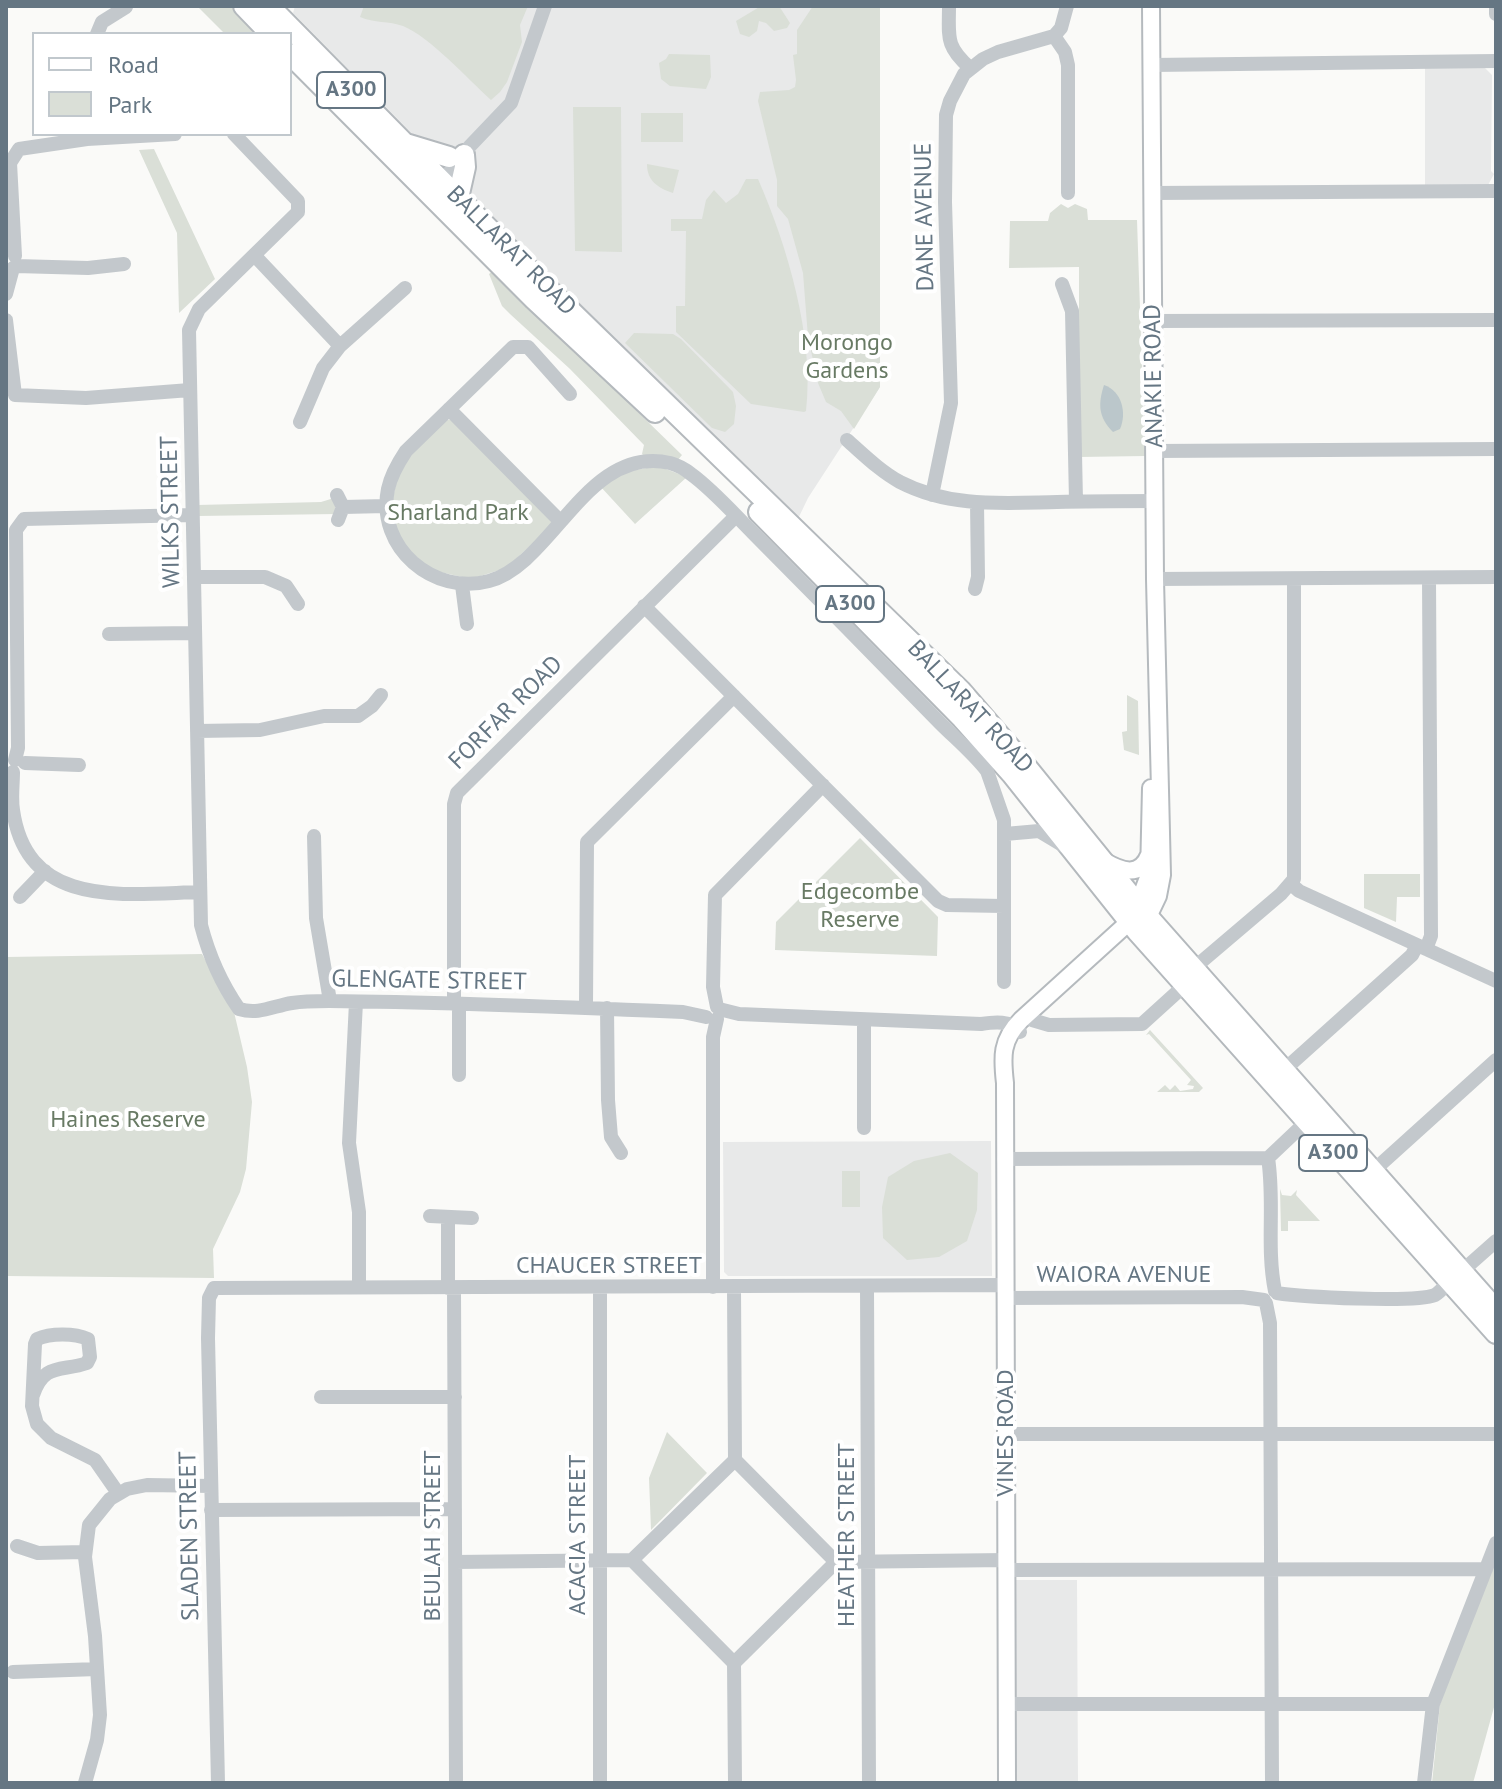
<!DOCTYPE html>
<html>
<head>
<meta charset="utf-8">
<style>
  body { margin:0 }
  #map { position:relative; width:1502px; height:1789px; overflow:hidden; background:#fafaf8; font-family:"PT Sans",sans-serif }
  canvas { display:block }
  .frame { position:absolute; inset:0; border:8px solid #657683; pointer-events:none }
  .legend { position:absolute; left:32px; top:32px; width:260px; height:104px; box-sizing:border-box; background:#fff; border:2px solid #c1c8cd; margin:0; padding:10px 14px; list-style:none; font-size:24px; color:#657683 }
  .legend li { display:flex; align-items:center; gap:16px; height:40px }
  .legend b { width:40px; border:2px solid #c1c8cd }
</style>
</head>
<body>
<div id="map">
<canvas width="1502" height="1789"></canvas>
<div class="frame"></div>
<ul class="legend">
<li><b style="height:10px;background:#fff"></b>Road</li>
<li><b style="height:22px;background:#dadfd7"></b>Park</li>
</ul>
</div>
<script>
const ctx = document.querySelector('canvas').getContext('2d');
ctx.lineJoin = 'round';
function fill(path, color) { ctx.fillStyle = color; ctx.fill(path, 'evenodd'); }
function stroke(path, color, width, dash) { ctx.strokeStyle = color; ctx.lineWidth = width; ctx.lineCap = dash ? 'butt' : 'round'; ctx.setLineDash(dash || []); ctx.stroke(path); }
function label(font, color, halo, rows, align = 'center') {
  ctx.font = font + ' "PT Sans",sans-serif'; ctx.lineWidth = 8; ctx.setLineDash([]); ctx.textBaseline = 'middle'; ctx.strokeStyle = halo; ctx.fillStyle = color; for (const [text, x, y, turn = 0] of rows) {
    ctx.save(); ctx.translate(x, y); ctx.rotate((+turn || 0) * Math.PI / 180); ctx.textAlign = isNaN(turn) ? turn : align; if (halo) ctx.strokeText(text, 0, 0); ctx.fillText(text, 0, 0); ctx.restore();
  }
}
fill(new Path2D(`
  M295 6H880V387L808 498 796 523 293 13Z
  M1425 67H1484L1492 75 1491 171 1494 174 1488 185 1425 188Z
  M991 1141 992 1276H728L724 1272 723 1142Z
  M1007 1580H1077L1078 1783H1016L1007 1637Z`), '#e8e9e9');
fill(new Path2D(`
  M197 6H230L251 27 253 34H225Z
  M364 6H528L520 25 522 42 507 82 500 92 491 100C468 79 430 37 403 26 389 21 374 23 360 17Z
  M761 6H779L790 23 787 28 774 31 766 23 759 21 757 31 749 37 740 34 736 21Z
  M813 6H880V387L854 429 841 411 826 402 818 383 808 337 803 273 788 219 777 206V180L758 101 760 92 789 90 795 87 796 80 793 55 797 54V30Z
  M669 54 710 55 711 77 706 89 670 86 661 79 659 63 666 59Z
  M573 107H621L622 252 575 251Z
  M641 113H683V142H641Z
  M154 149 215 279 179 313 177 233 139 150Z
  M647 164 679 170 673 193C658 188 647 181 647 164Z
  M746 179H758C787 245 815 338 806 411L804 412 751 404 676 332V306H685L686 231H671V219H702L706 200 714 190 726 203 738 194Z
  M1061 204 1068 208 1075 204 1087 209 1088 220H1137L1145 456 1079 457V267L1009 268 1010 221H1048L1050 213Z
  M493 271 682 455 677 461 645 457 642 454 644 445 570 369 510 314 502 306 489 274Z
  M634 333 673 334 681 339 733 392 736 406 734 424 725 432 712 428 625 343Z
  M452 419 551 518 552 526 506 568 471 579 431 570 403 544 394 525 391 506 399 471 409 456 443 421Z
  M658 466 687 477 635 524 600 486 624 472Z
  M334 498 336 514 198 516 197 505 321 502Z
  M1127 695 1138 701 1139 755 1124 750 1122 732 1127 731Z
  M860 838 938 917 937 956 775 950 776 922Z
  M1364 874H1420V897H1397L1396 922 1364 908Z
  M202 954 234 1012 247 1067 252 1102 246 1169 240 1192 213 1249 214 1278 6 1276V957Z
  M1150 1030 1203 1088 1199 1092H1157L1165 1085 1170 1090 1175 1085 1180 1091 1193 1089 1194 1086 1187 1085 1191 1080 1149 1034 1146 1035Z
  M950 1153 978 1173 977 1210 967 1241 939 1257 907 1260 883 1238 882 1207 888 1177 914 1161Z
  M842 1171H860V1207H842Z
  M1280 1189 1282 1195 1291 1196 1297 1190 1296 1195 1320 1221H1288V1231H1281Z
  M667 1432 707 1473 651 1530 649 1478Z
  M1496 1555V1700L1473 1783H1432L1440 1704Z`), '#dadfd7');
fill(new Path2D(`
  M1104 385C1122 391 1127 413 1120 429L1113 432C1098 417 1098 404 1104 385Z`), '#bbc7cb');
const major = new Path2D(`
  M1104 861C1121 871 1140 878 1149 855
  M1138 904 1149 875 1151 788
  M1148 917 1158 896 1162 875 1155 579 1151 6
  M1007 1783 1005 1083C1002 1057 1001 1040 1021 1020L1129 922`);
const highway = new Path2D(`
  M244 6 271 34
  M269 6 551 292 961 691 1024 764 1148 917 1496 1310
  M290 54 534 299 655 412
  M406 144 449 157
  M458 198 465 167 464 155
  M759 512 962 718 1012 774 1137 931 1496 1333`);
stroke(major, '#b5babe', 20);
stroke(highway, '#b4b9bd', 24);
stroke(new Path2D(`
  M949 6C949 37 945 46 970 68
  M1496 6V14
  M97 34 102 22 126 7
  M1054 36 1065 52 1068 65V193
  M1152 65 1496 61
  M234 134 298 201V212L199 309 189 330 201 925C209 956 221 983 239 1009 259 1015 273 1006 292 1003 304 1001 317 1001 329 1001 447 1002 565 1007 683 1012L706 1017
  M434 184 450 172 470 146 511 103 545 6
  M1152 193 1496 191
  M15 256 10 163 19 149 87 139 175 134
  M255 256 340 346
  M16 266 88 268 124 264
  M1062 284 1072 311 1076 501
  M6 294 13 268
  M6 320 15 395 86 398 190 390
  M1153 321 1496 320
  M570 394 528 347H513L406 451C398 463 391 475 388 489 376 548 434 596 489 581 553 564 587 444 670 463 677 465 685 469 691 474 713 490 733 513 753 533 784 564 815 596 847 628 878 660 909 691 940 723 956 739 974 754 987 771L1004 820V982
  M449 409 560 521
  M300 422 323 368 340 346 405 288
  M847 440C864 455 880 471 900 482 950 508 1003 503 1057 502 1090 501 1123 501 1155 501
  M1155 451 1496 449
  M337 495 343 507 338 520
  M932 495 951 403 945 202 946 115 950 101 964 74 983 59 998 52 1054 36 1061 28 1067 6
  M343 507 386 506
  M194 577H265L286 586 298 604
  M1155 579 1496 577
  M462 585 467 624
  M975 589 978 577 977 503
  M644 606 938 901 947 905 1004 906
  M109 634 195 633
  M197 731 260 730 324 716H358L372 706 381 695
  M15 760 18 748 16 530 24 519 192 515
  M25 763 79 765
  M13 772C13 784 11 798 13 810 27 910 126 894 200 892
  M1005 834 1039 831 1064 846
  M314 836 316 918 330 1001
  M1291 884 1299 891 1496 981
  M20 897 45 871
  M1426 949 1431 936 1429 578
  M1194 968 1281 894 1294 879V580
  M356 1002 349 1143 359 1212V1287
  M454 1004V804L457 793 736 516
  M459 1004V1075
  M586 1007 587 842 734 696
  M717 1007 713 987 715 895 823 785
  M607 1008 608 1100 611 1137 621 1153
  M719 1009 739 1014 981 1024C994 1022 1011 1020 1020 1032
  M864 1020V1128
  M1032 1020 1049 1025 1142 1024 1185 985
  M1284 1070 1412 955 1417 945
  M1268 1158C1275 1202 1266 1247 1275 1291
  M1004 1159 1268 1158 1305 1123
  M1372 1172 1496 1060
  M430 1216 472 1218
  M448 1217V1288
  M1461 1272 1496 1241
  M867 1286 869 1783
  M713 1287V1037L717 1019
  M734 1287 735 1460
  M454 1288 456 1783
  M600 1288V1783
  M1277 1293C1301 1297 1416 1303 1435 1295 1440 1292 1445 1286 1449 1282
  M1005 1298 1242 1297 1264 1300
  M1266 1303 1270 1323 1272 1783
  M33 1395C44 1362 62 1372 87 1363L90 1357 88 1339C75 1333 50 1333 37 1339L35 1344 32 1406 37 1424 51 1438 95 1460 118 1493
  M321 1397H455
  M1006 1434H1496
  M735 1460 836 1562
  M211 1510 455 1509
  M17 1546 38 1553 84 1552
  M632 1560 734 1663
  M455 1562 632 1560 735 1460
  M836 1562 1006 1560
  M1006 1570 1486 1569
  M734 1663 836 1562
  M734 1663 735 1783
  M13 1672 97 1669
  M1008 1704H1433
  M85 1783 97 1740 100 1715 95 1636 85 1557 89 1525 110 1499 127 1489 147 1485 211 1486
  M218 1783 208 1338 209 1298 214 1288 1005 1285
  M1424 1783 1433 1704 1496 1543`), '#c3c8cc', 14);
stroke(major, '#fff', 16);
stroke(highway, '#fff', 20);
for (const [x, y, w] of [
  [351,90,68],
  [850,604,68],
  [1333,1153,68]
]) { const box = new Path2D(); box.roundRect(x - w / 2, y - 18, w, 36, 6); ctx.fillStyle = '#fff'; ctx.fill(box); stroke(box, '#657683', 2); }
label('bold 22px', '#657683', null, [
  ["A300",351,90],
  ["A300",850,604],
  ["A300",1333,1153]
]);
label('24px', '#657683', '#fff', [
  ["DANE AVENUE",925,217,-91],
  ["BALLARAT ROAD",511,251,45],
  ["ANAKIE ROAD",1154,376,-91],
  ["WILKS STREET",171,512,-91],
  ["BALLARAT ROAD",970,707,47],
  ["FORFAR ROAD",506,713,-45],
  ["GLENGATE STREET",429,981,1],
  ["CHAUCER STREET",609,1266],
  ["WAIORA AVENUE",1124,1275],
  ["VINES ROAD",1006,1433,-90],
  ["ACACIA STREET",578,1535,-90],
  ["HEATHER STREET",847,1535,-90],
  ["SLADEN STREET",190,1536,-91],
  ["BEULAH STREET",433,1536,-90]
]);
label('24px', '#687a64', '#fff', [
  ["Morongo",847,343],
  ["Gardens",847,371],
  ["Sharland Park",458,513],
  ["Edgecombe",860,892],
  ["Reserve",860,920],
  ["Haines Reserve",128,1120]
]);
</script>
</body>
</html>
